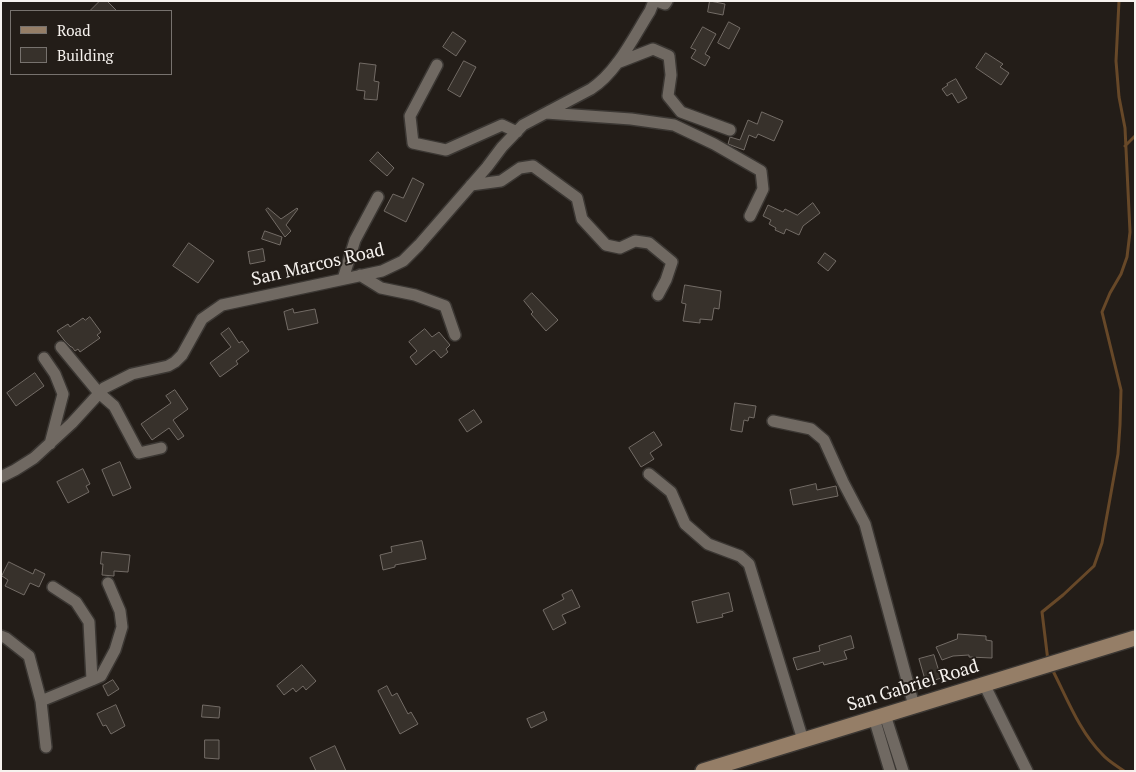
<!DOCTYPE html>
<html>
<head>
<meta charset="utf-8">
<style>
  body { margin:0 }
  #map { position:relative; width:1136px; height:772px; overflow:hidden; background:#231d18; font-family:"PT Serif",serif }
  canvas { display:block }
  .frame { position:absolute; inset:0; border:2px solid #f6f2ee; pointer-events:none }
  .legend { position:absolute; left:10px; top:10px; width:162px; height:65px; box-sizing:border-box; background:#231d18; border:1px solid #77726e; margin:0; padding:6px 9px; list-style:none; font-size:15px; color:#f6f2ee }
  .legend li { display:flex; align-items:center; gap:10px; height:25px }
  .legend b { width:25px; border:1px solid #77726e }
</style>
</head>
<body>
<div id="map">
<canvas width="1136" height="772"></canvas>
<div class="frame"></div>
<ul class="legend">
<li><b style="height:6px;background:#957e67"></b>Road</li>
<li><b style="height:14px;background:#37312b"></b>Building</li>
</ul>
</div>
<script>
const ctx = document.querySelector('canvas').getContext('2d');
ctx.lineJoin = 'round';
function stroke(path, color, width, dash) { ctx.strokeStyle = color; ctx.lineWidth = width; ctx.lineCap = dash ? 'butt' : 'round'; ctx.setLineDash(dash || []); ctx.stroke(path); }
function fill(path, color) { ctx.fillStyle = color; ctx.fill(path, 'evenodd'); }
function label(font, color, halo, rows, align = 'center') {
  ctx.font = font + ' "PT Serif",serif'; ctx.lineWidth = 4; ctx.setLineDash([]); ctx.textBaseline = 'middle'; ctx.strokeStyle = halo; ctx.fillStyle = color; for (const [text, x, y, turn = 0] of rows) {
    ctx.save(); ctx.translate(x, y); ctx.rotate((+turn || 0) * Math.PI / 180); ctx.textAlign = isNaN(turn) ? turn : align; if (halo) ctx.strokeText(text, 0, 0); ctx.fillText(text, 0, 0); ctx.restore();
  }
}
stroke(new Path2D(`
  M1125 146 1135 136
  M1048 661 1042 612 1063 595 1094 566 1102 543 1118 454 1120 425 1121 390 1102 312 1110 293 1121 274 1127 257 1130 232 1125 128 1119 97 1116 61 1119 1
  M1052 669C1067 698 1079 731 1102 754 1108 761 1117 766 1124 771`), '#674828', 3);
const building = new Path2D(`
  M100 1H107L117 11H90Z
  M710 1 725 4 723 15 708 12Z
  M729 22 740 28 729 49 718 43Z
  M703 27 716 34 705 54 710 57 705 66 691 58 696 50 691 48Z
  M453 32 466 41 456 56 443 47Z
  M986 53 1003 64 1000 67 1009 73 1001 85 976 68Z
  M464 61 476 67 460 97 448 90Z
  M360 63 376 65 374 81 379 82 377 100 364 99 365 91 357 90Z
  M956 79 967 98 958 103 952 93 947 96 942 89 948 85 947 84Z
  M762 112 783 121 774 141 758 134 756 138 749 135 744 150 728 144 730 137 740 140 748 120 757 124Z
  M378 152 394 168 387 176 370 161Z
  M413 178 424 184 406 222 384 211 393 194 403 198Z
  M813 203 820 213 803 226 799 235 786 229 784 234 775 230 776 228 769 224 771 220 763 216 768 205 783 212 785 209 797 215Z
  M268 208 281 219 297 208 298 209 286 225 291 231 285 237 266 210Z
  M265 231 282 237 280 245 262 239Z
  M189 243 214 261 198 283 173 266Z
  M263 249 265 261 250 264 248 252Z
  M825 253 836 261 828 271 818 263Z
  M685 285 721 291 719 309 714 308 712 320 700 319V323L683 321 686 304 682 303Z
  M532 293 558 320 546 331 531 314 533 312 524 301Z
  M293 309 294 313 315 309 318 323 288 330 284 312Z
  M90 317 101 332 97 335 100 338 80 352 78 349 75 351 72 347H71L64 340 57 331 68 324 70 327 83 318 85 320Z
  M229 328 239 343 242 341 249 351 236 361 238 364 220 377 210 363 231 347 221 334Z
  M425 329 432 337 439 332 450 345 446 349 448 352 441 358 434 350 416 365 410 357 417 351 409 342Z
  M35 373 44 386 16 406 7 393Z
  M175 390 188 409 173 420 184 436 178 440 169 428 152 440 141 424 171 403 166 396Z
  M735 403 756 406 754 418 749 417 748 421 744 420 742 432 731 430Z
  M474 410 482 422 467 432 459 420Z
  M654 432 662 445 650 453 654 459 641 467 629 448Z
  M120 462 131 488 113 496 102 470Z
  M83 469 90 484 86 486 89 492 68 503 57 482Z
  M816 484 817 490 836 486 838 496 793 505 790 490Z
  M422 541 426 559 395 565V567L383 570 380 555 392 552 391 547Z
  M102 552 130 555 128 572 114 571V576L102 575 103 564H101Z
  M9 562 33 574 35 569 45 574 39 587 30 583 24 595 5 586 8 580 2 576Z
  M572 590 580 607 562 615 566 623 553 630 543 610 564 599 562 595Z
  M729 593 733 611 722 614 723 617 697 623 692 602Z
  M958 634 986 636V640L992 641V658L969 657V655L953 656 942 660 936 647 957 639Z
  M851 636 854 648 844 651 847 659 824 665 823 662 797 670 793 658 820 651 819 646Z
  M934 655 941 678 926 683 919 659Z
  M302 665 316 681 306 690 303 686 296 692 293 688 284 695 277 686Z
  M113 680 119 689 108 696 103 686Z
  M387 686 392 696 397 693 408 714 411 712 418 724 400 734 378 691Z
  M116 705 125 726 111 734 106 725 103 726 97 714Z
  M203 705 220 707 219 718 202 717Z
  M544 712 547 720 531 728 527 719Z
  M205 740H219V759L205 758Z
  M335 746 346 771H316L310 758Z`);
fill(building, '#37312b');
stroke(building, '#736c66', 1);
const street = new Path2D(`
  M657 1 665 4 667 1
  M617 63 653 49 669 56 671 75 668 96 681 112 730 130
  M437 65 410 116 413 143 446 150 502 125 517 132
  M546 113 631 119 674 125 714 144 761 171 763 189 750 216
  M471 185 501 181 520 168 533 166 577 198 582 219 606 245 620 248 635 241 649 243 672 262 666 280 658 295
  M360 275 381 288 415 295 445 306 455 335
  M343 279 355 240 378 197
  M61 347 99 393 114 406 139 453 161 448
  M44 358 55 374 63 394 50 444
  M773 421 811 429 824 440 843 482 865 524 914 706
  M649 474 671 492 685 524 708 544 740 556 749 564 803 740
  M1 477 15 470 34 458 72 423 104 388 132 374 168 366 175 362 182 355 202 319 222 305 382 271 403 261 419 245 487 167 502 147 523 125 591 89C617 72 633 38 650 11L654 1
  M1 636 6 638 29 656 41 701 46 747
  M92 680 101 676 115 650 122 627 120 611 108 583
  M984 684 1027 771
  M41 701 92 680 89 622 76 602 53 587
  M885 715 903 771
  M874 718 890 771`);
const secondary = new Path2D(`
  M703 771 1135 638`);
stroke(street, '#3b3733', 14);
stroke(secondary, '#3b3733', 18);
stroke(street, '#706962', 11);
stroke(secondary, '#957e67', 15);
label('18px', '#f6f2ee', '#231d18', [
  ["San Marcos Road",318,265,-13],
  ["San Gabriel Road",913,686,-17]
]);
</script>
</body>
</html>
